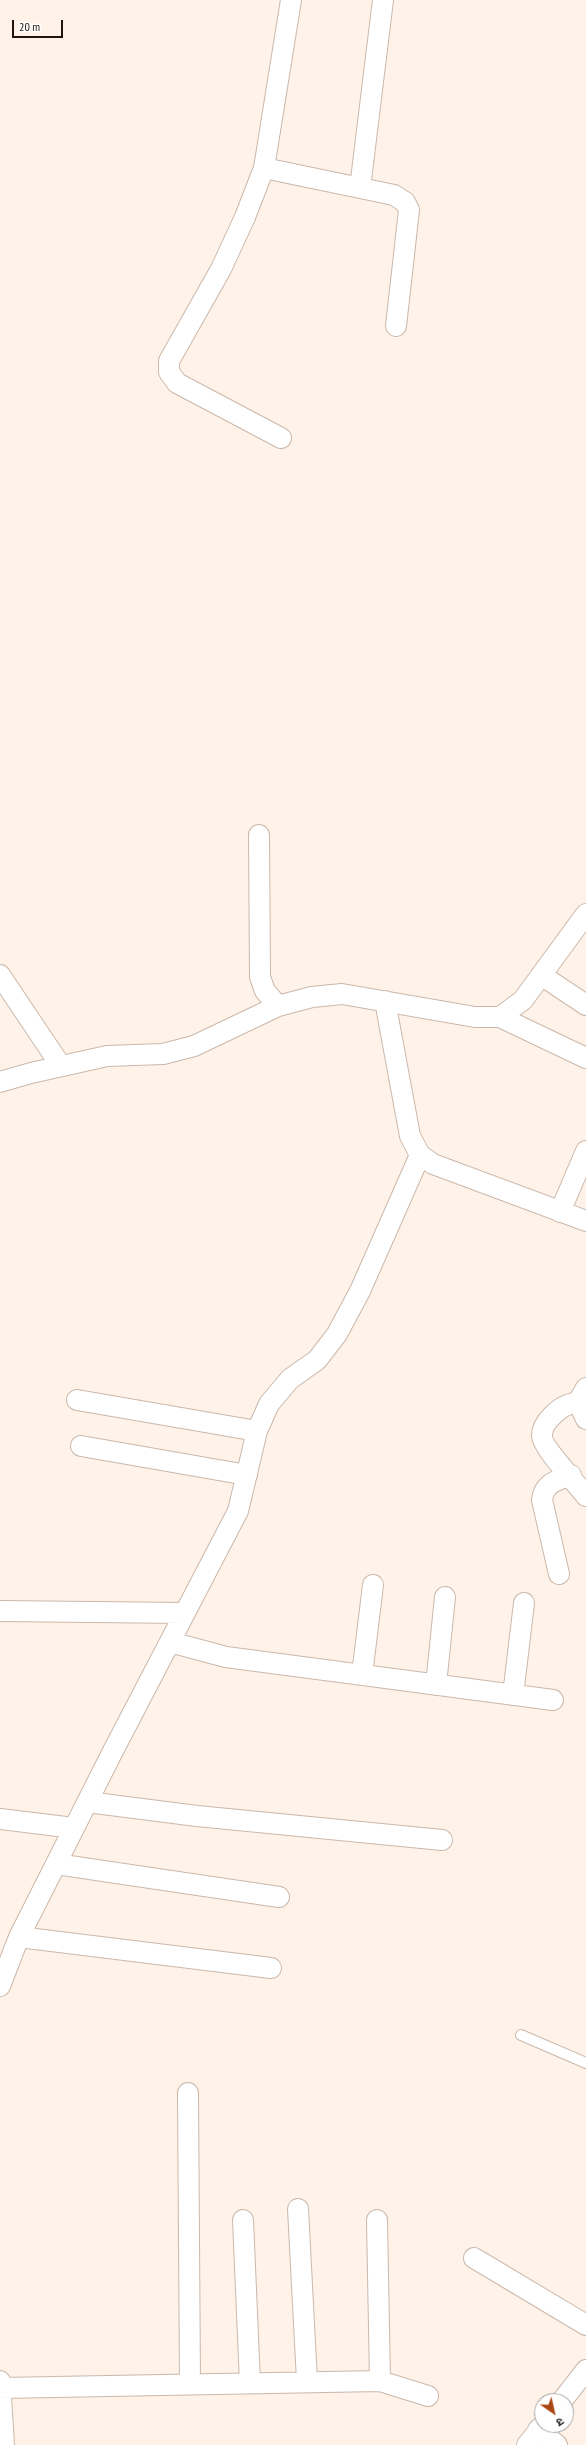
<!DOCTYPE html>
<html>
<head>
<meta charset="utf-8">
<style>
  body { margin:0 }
  #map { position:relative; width:586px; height:2445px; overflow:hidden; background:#fef2e9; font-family:"PT Sans Narrow","Noto Sans Devanagari",sans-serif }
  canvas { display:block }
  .north { position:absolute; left:534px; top:2393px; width:40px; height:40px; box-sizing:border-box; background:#fff; border:1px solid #a4a19f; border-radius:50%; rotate:146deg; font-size:11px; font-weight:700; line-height:16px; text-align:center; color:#1c1510 }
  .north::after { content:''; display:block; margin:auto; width:14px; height:18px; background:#aa4614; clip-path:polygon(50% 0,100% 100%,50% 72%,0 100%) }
  .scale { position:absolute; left:12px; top:20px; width:51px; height:18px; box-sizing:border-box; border:2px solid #1c1510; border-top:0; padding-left:5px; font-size:12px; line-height:14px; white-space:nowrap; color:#1c1510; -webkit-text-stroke:3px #fff; paint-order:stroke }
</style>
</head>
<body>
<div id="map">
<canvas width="586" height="2445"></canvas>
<div class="north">उ</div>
<div class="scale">20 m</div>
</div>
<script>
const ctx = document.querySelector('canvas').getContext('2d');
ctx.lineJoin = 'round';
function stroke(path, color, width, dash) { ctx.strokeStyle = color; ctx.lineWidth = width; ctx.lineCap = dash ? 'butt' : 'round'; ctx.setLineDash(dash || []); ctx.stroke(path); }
const service = new Path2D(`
  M521 2035 586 2063`);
const minor = new Path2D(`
  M264 168 394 195 405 202 409 210 396 326
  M360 188 383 0
  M281 438 177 383 169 372V361L221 269 245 217 264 168 291 0
  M259 835 260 977 265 991 278 1006
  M0 975 61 1066
  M541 975 586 1005
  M385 1001 410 1136 420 1155 433 1164 586 1221
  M500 1017 586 1058
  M0 1082 31 1073 107 1056 163 1054 194 1046 278 1006 312 997 342 994 475 1017H500L523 1000 586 914
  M560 1212 586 1151
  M586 1388 578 1402 586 1419
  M77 1400 257 1431
  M578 1402C566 1404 560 1408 552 1416 547 1421 542 1427 542 1435 541 1446 577 1484 586 1496
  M81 1446 247 1475
  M559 1574 542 1500C544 1483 556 1481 571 1475
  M0 1611 185 1613
  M170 1642 226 1657 553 1700
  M362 1675 373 1585
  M436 1685 445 1597
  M513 1695 524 1603
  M87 1802 197 1816 442 1840
  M0 1819 74 1828
  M56 1864 279 1897
  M19 1937 271 1968
  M0 1986 19 1937 113 1751 238 1511 257 1431 269 1404 290 1379 317 1360 337 1334 360 1291 420 1155
  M188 2093 190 2384
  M298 2209 307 2381
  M243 2220 250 2383
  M377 2220 380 2381
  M474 2258 586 2325
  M0 2381 4 2445
  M0 2388 380 2381 428 2396
  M562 2401 586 2370
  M538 2430 557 2445
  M527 2445 543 2425`);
stroke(service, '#cbb8aa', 12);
stroke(minor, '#cbb8aa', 22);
stroke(service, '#fff', 10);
stroke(minor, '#fff', 20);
</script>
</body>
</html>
